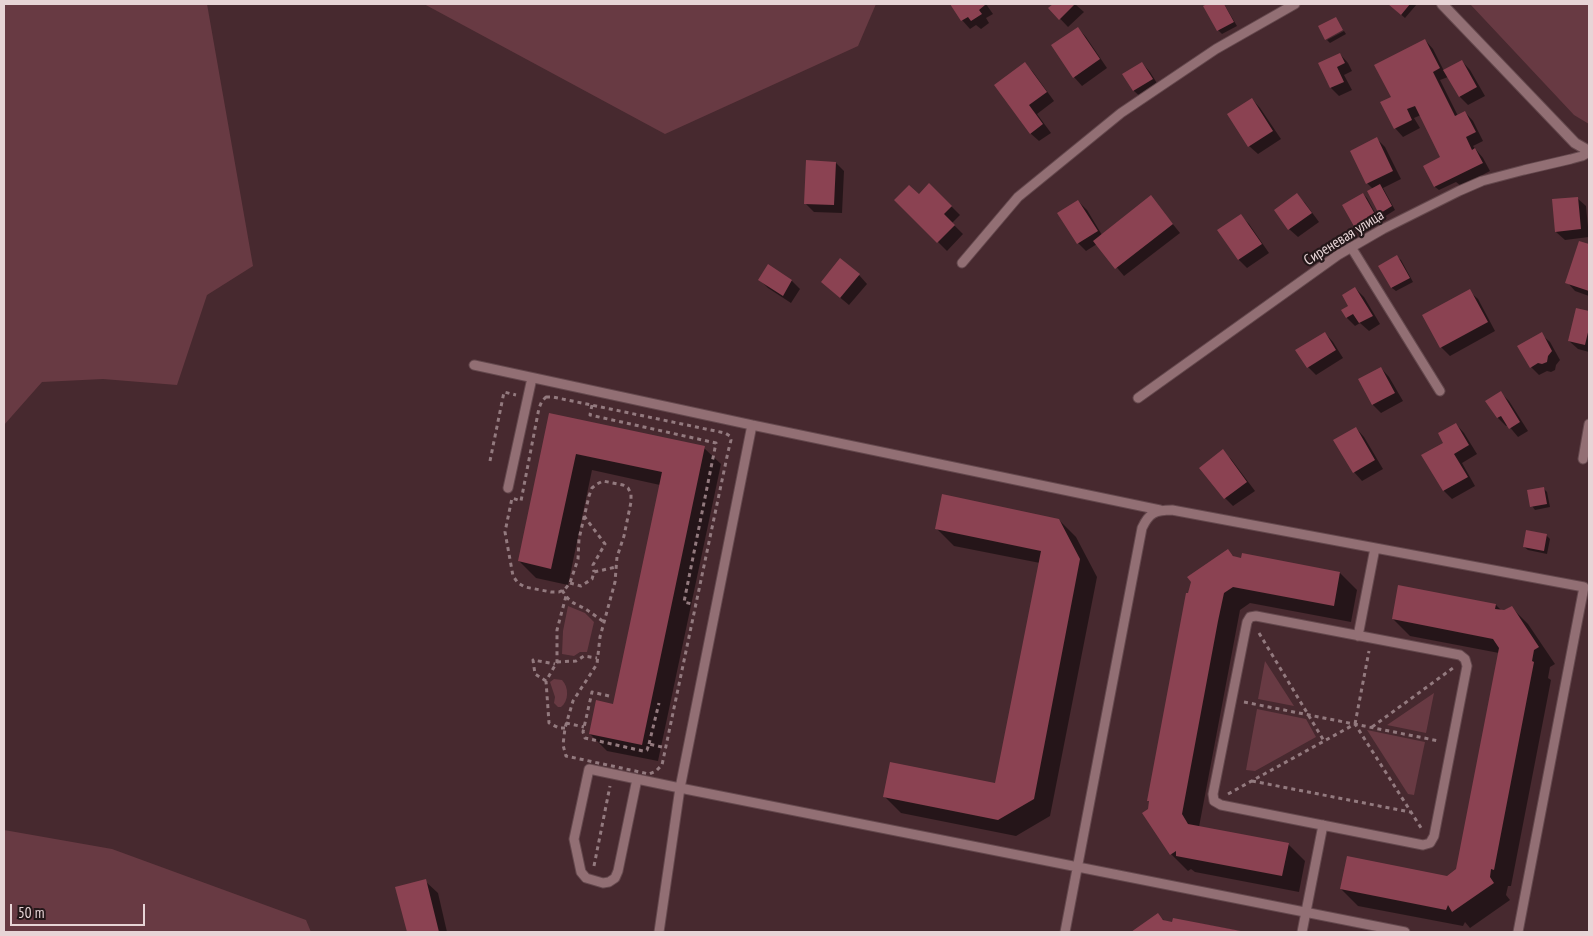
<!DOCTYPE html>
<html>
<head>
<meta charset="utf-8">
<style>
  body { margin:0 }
  #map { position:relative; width:1593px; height:936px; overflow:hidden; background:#47292f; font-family:"PT Sans Narrow",sans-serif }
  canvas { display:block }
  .frame { position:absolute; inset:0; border:5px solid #e7d4d6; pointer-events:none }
  .scale { position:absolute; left:10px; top:904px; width:135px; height:22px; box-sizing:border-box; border:2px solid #e7d4d6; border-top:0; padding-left:6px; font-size:15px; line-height:18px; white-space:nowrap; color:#e7d4d6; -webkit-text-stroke:4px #241719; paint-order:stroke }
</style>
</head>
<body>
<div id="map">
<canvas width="1593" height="936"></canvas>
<div class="frame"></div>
<div class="scale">50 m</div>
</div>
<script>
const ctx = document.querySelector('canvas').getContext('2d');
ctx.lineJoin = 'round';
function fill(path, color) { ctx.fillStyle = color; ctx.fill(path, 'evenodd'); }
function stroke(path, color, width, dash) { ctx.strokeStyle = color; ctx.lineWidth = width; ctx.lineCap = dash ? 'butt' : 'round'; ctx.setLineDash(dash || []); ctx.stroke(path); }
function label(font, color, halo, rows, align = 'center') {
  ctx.font = font + ' "PT Sans Narrow",sans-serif'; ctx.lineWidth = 4.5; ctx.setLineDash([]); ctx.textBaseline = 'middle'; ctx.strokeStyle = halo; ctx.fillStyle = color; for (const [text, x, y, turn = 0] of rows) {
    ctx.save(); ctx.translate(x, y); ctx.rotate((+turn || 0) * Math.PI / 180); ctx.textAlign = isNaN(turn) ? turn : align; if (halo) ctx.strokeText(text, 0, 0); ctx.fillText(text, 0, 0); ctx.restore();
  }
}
fill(new Path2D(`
  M4 4H207L253 266 207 295 177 385 103 379 42 382 4 425Z
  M424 4H876L858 46 665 134Z
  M1470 4H1589V124L1574 115Z
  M568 606 585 613 594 622 587 652H580L574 656 562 654 563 631Z
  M1265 661 1294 706 1258 699Z
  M554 679 562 680C569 687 569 701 561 707H558L554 703 555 697 550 682Z
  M1434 693 1426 733 1387 725Z
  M1257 709 1306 719 1316 737 1255 771 1246 770Z
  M1367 730 1425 742 1414 795 1408 794Z
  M4 830 112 849 306 920 311 932H4Z`), '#683a43');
fill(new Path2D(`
  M951 4H986L993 14 986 18 989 23 981 29 976 25 970 29 962 20Z
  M1054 4H1075L1084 12 1068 27 1050 8Z
  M1209 4H1224L1237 26 1222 34 1218 30 1205 6Z
  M1389 4H1417L1405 18Z
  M1078 28 1086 37 1107 68 1082 86 1074 77Z
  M1344 31 1346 34 1330 43 1327 40Z
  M1425 40 1433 49 1444 71 1462 61 1470 70 1485 96 1468 105 1460 97 1448 77 1440 80 1458 116 1465 112 1473 121 1483 141 1473 146 1483 158 1490 171 1461 186 1456 182 1439 190 1435 187 1425 166 1444 162 1421 115 1414 118 1420 128 1403 137 1395 128 1392 97Z
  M1340 54 1348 63 1352 71 1344 75 1352 90 1339 96 1331 88 1320 63Z
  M1142 63 1150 72 1160 88 1143 99 1134 91 1124 75Z
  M1025 64 1033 72 1054 101 1037 114 1051 133 1039 141 1030 133Z
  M1252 99 1260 108 1281 139 1258 154 1249 146Z
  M1377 139 1385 147 1401 179 1383 188 1395 210 1384 217 1380 213 1373 189 1367 183Z
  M836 163 844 171 842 213 814 212 805 203Z
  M930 185 960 215 952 223 963 234 947 251 896 200 919 196Z
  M1363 194 1367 198 1379 220 1360 231 1356 227Z
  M1297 195 1305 203 1319 222 1298 237 1289 229 1276 210Z
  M1151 197 1180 233 1124 276 1097 244 1086 251 1078 243V201L1087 210 1102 235Z
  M1577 198 1586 206 1589 237 1565 240 1556 232Z
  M1241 216 1249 224 1269 253 1247 268 1239 260 1219 230Z
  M1580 243 1589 246V296L1575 291 1567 282Z
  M1397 257 1401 260 1413 282 1396 291 1392 288 1380 266Z
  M768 266 792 281 800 289 791 303 768 288 760 280Z
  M859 275 867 284 849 305 831 290Z
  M1355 288 1364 297 1380 324 1369 331 1360 323 1355 326 1347 318Z
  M1469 291 1478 299 1495 331 1450 356 1441 347 1424 316Z
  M1577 309 1589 312V352L1578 349 1569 341Z
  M1325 333 1333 342 1343 358 1316 375 1308 367Z
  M1541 334 1550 342 1560 360 1556 365 1555 370 1551 372 1547 371 1539 375 1531 367Z
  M1381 368 1389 377 1403 401 1381 413 1373 405 1359 380Z
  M1501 393 1509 401 1528 431 1518 437 1508 425 1506 426 1498 418Z
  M550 414 704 448 721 464 658 761 607 751 590 734 614 706 660 485 592 470 568 585 536 578 519 561Z
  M1456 424 1464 433 1477 454 1462 463 1475 486 1452 499 1444 491 1423 455 1445 443Z
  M1356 428 1364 437 1383 469 1362 481 1354 472Z
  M1222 451 1231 459 1255 491 1233 506 1225 498Z
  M1543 488 1547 492 1550 507 1535 510 1532 506Z
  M1059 520 1076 537 1097 577 1050 816 1016 836 901 813 884 796 996 785 1040 563 954 546 937 529Z
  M1546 535 1550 539 1547 554 1528 550 1524 547Z
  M1228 550 1235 558 1242 559 1243 555 1340 573 1357 590 1351 622 1250 603 1240 610 1199 827 1288 844 1305 861 1299 892 1195 872 1191 869 1188 871 1171 854 1149 810 1150 803 1148 800Z
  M1496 605 1502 611 1511 607 1528 624 1555 664 1550 667 1548 678 1551 680 1511 886H1508L1506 895 1510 900 1470 928 1465 922 1463 926 1358 906 1341 889 1447 877 1457 870 1499 653 1410 636 1393 619Z
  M425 881 438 893 447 932H408L397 888Z
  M1158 915 1166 922 1173 923 1174 919 1245 932H1133Z`), '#0007');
fill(new Path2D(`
  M950 4H984L985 5 979 10 982 14 971 21 968 17 961 21Z
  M1053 4H1075L1059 20 1048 8Z
  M1207 4H1224L1234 22 1217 31 1203 6Z
  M1388 4H1410L1401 15Z
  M1336 17 1343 30 1325 40 1318 26Z
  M1078 27 1100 59 1073 78 1051 45Z
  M1425 39 1440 68 1433 72 1455 116 1465 111 1476 132 1466 137 1472 150 1475 148 1483 163 1434 187 1423 166 1440 157 1415 106 1407 109 1412 120 1394 129 1380 102 1391 97 1374 65Z
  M1340 53 1345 63 1337 67 1344 82 1330 88 1318 63Z
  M1462 60 1477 87 1459 97 1443 70Z
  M1025 62 1047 92 1029 105 1043 124 1030 134 994 85Z
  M1142 62 1153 79 1133 91 1122 74Z
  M1252 98 1273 131 1248 147 1227 114Z
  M1377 137 1393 171 1366 184 1350 151Z
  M806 160 836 162 834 205 804 204Z
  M929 183 952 206 944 214 955 225 937 243 894 200 909 185 919 194Z
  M1380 184 1392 206 1379 214 1367 191Z
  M1297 193 1312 213 1288 230 1274 210Z
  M1363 193 1376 216 1355 228 1342 205Z
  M1151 195 1173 224 1115 269 1093 241Z
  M1578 197 1581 229 1555 232 1552 199Z
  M1078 200 1098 231 1077 244 1057 213Z
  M1241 214 1262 244 1238 260 1217 230Z
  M1579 241 1589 244V291L1565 283Z
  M1397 255 1410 278 1391 288 1378 266Z
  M840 258 860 274 840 298 821 282Z
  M768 264 792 280 783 296 758 280Z
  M1355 287 1373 316 1359 323 1353 314 1346 318 1341 310 1348 306 1342 295Z
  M1470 289 1488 322 1440 348 1422 315Z
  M1576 308 1589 311V328L1585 345 1568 341Z
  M1325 332 1336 350 1307 368 1295 350Z
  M1542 332 1552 351 1548 356 1547 362 1542 364 1538 363 1530 368 1517 346Z
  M1381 367 1395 393 1372 405 1358 379Z
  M1501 391 1520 422 1509 429 1501 416 1497 418 1485 401Z
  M549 413 705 446 642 745 589 734 596 700 613 704 662 472 576 454 551 569 518 561Z
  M1456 423 1469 445 1454 454 1468 477 1443 491 1421 455 1443 443 1438 433Z
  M1356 427 1375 460 1353 473 1333 440Z
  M1223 449 1247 482 1224 499 1199 468Z
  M1544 487 1547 504 1530 507 1527 490Z
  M942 494 1059 519 1080 559 1034 799 998 820 883 797 890 762 995 783 1041 551 935 529Z
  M1526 530 1547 534 1544 551 1523 547Z
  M1228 549 1233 556 1241 558 1242 553 1340 572 1334 606 1233 587 1224 593 1218 621 1182 814 1188 824 1289 843 1282 876 1176 856V851L1170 855 1142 813 1148 809 1149 801H1147L1186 593H1188L1191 582 1187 577Z
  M1398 585 1496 604 1495 609 1504 610 1512 606 1539 647 1534 650 1532 661 1534 662 1494 870 1491 869 1490 877 1494 883 1452 912 1448 905 1446 910 1340 889 1347 856 1447 876 1456 869 1499 648 1493 639 1392 619Z
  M426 879 439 932H407L395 887Z
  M1158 913 1163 920 1172 922 1173 918 1246 932H1131Z`), '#8b4252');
const lane = new Path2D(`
  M1351 247 1440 391
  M962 263 1018 197 1121 113 1216 49 1295 4
  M474 365 752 425
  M1138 398 1338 255 1383 229 1459 191 1482 181 1524 170 1571 159 1582 156 1589 152
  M1583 459 1589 424
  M508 488 532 378
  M1256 616 1460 655 1465 659 1467 666 1434 836 1430 843 1423 845 1221 805 1214 801 1213 794 1247 622 1250 617Z
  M1358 636 1375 548
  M637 779 618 871 615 878 609 882 603 883 586 878 581 872 574 839 589 769 680 788 1405 932
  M659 932 680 788 752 425 1160 510
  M1065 932 1142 528C1149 513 1155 510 1172 510L1584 587 1518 932
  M1302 932 1323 825`);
const street = new Path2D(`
  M1442 4 1575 143 1589 151`);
stroke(lane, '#64484d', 11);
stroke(street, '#64484d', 12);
stroke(new Path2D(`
  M546 397H553L725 433 730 436 731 440 728 452 662 765 656 771 649 774 566 756 563 745 565 728 573 701 597 664 600 637 615 582 617 557 624 536 631 502V494L628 488 623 485 603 481 597 484 592 488 589 496 579 539 578 559 570 583 565 589 559 592H551L525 587 518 583 513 576 505 532 512 498 521 501 539 408 542 401Z
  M592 405 590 415 716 443 684 602 696 605
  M490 461 504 392 516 395
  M584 516 605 544 593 565 594 572
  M570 583 581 586 592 579 594 572 616 567
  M562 590C571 605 574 602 587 610 592 613 598 618 604 622
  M1259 633 1324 741
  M557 662 576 661 584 656 597 658
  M546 681 535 674 533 660 555 664
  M609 696 592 692 583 732 585 738 643 751 647 750 649 744 666 748
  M1244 702 1439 741
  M566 723 584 727
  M1355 724 1369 651
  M1372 727 1453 668
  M565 728H559L549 723 546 681 557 662V630L566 596
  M649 744 659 703
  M1252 781 1410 812
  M1228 794 1355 724 1423 831
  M594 866 610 786`), '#937a7f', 3, [4, 4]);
stroke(lane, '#926f74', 9);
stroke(street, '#926f74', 10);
label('15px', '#e7d4d6', '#241719', [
  ["Сиреневая улица",1344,238,-32]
]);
</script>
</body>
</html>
